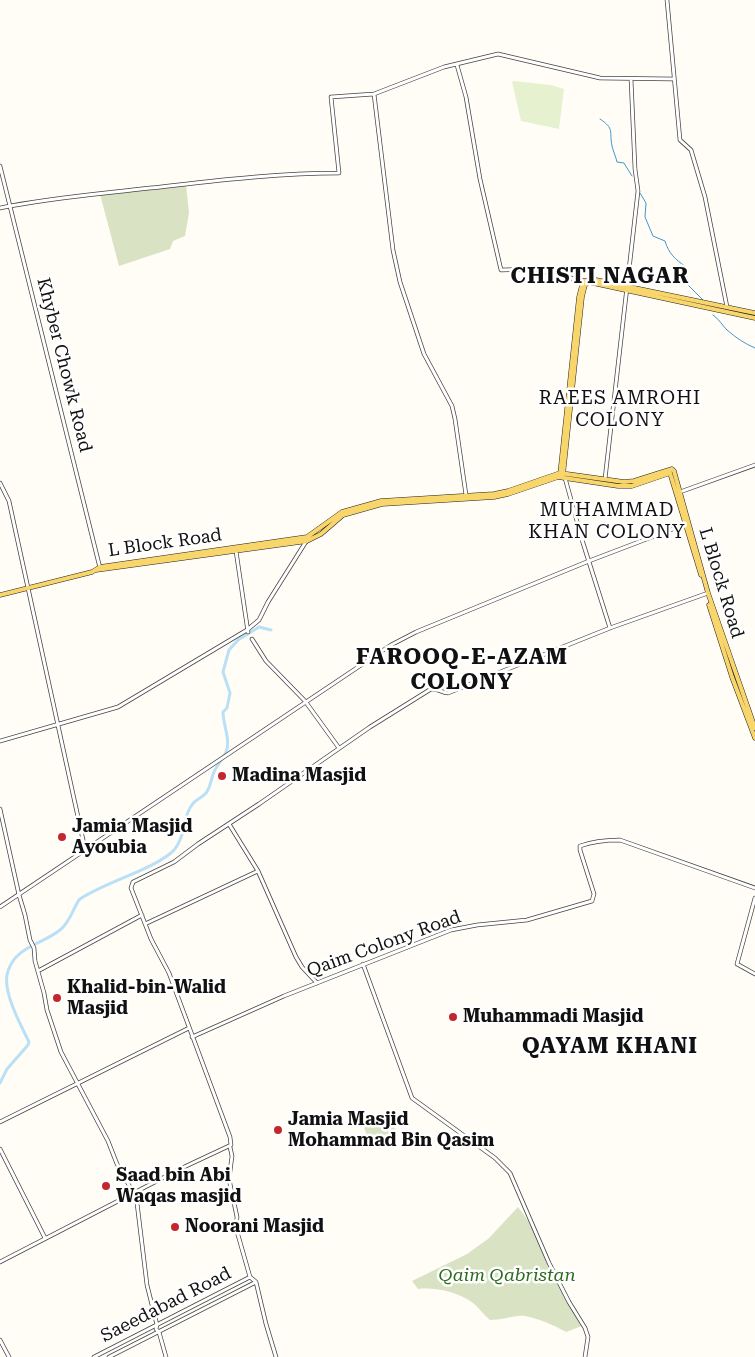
<!DOCTYPE html>
<html>
<head>
<meta charset="utf-8">
<style>
  body { margin:0 }
  canvas { display:block; background:#fffdf5 }
</style>
</head>
<body>
<canvas width="755" height="1357"></canvas>
<script>
const ctx = document.querySelector('canvas').getContext('2d');
ctx.lineJoin = 'round';
function fill(path, color) { ctx.fillStyle = color; ctx.fill(path, 'evenodd'); }
function stroke(path, color, width, dash) { ctx.strokeStyle = color; ctx.lineWidth = width; ctx.lineCap = dash ? 'butt' : 'round'; ctx.setLineDash(dash || []); ctx.stroke(path); }
function label(font, color, halo, rows, align = 'center') {
  ctx.font = font + ' "Roboto Serif",serif'; ctx.lineWidth = 5; ctx.setLineDash([]); ctx.textBaseline = 'middle'; ctx.strokeStyle = halo; ctx.fillStyle = color; for (const [text, x, y, turn = 0] of rows) {
    ctx.save(); ctx.translate(x, y); ctx.rotate((+turn || 0) * Math.PI / 180); ctx.textAlign = isNaN(turn) ? turn : align; if (halo) ctx.strokeText(text, 0, 0); ctx.fillText(text, 0, 0); ctx.restore();
  }
}
fill(new Path2D(`
  M186 184 189 213 185 236 173 241 170 249 119 266 100 194Z
  M389 1116 397 1133 369 1140 363 1125Z
  M518 1207C532 1223 538 1242 546 1262 557 1284 569 1306 582 1326L566 1332C556 1326 529 1314 518 1316 508 1317 500 1320 490 1320 484 1315 479 1308 473 1303 458 1292 436 1287 418 1289L412 1281 467 1254 488 1239Z`), '#d9e3c4');
fill(new Path2D(`
  M514 81 551 85 564 89 559 129 521 121 512 82Z`), '#e6f2cf');
stroke(new Path2D(`
  M600 119C615 129 609 131 612 146 613 151 616 157 617 162L624 163 632 176
  M640 193 646 203 645 217 653 236 665 241C669 254 675 259 686 267L688 285 703 300
  M713 315C719 319 722 325 727 330 735 337 745 344 755 348
  M237 1290 252 1282`), '#3f96cf', 1);
stroke(new Path2D(`
  M0 1083 7 1069 28 1045 29 1042C21 1025 1 990 8 971 16 946 43 944 60 930 71 922 75 903 80 899 108 881 147 872 171 853 183 843 183 825 188 812 194 798 199 801 206 793 211 787 211 778 214 772 217 765 223 759 226 752 231 740 223 725 223 712L227 708 230 693 223 672 229 650 238 640 259 627 271 630`), '#b9e0f7', 3);
const minor = new Path2D(`
  M667 0 680 140 691 150 705 197 727 307
  M457 65 466 97 480 179 501 270 534 269 583 281
  M374 94 393 250 400 282 424 354 452 406 455 419 466 495
  M0 166 100 568
  M0 208C49 198 100 194 150 188 213 181 276 173 339 173L331 97 374 94 444 67 498 54 600 78 673 79
  M565 478 583 543 610 628
  M605 479 638 191 635 169 631 79
  M0 483 9 501 85 849
  M680 492 755 465
  M236 551 248 632
  M252 639 266 661 305 701 339 748
  M0 741 118 707 247 630 259 620 268 602 307 540
  M0 809 19 895 25 915 30 940 34 948 35 961 44 993 47 1010 61 1052 108 1141 117 1164 134 1194 137 1203 147 1285 157 1325 156 1329 159 1332 166 1357
  M229 824 258 871 296 957 302 967 317 983
  M755 898 737 964 755 974
  M0 907 391 645 416 632 589 561 686 524
  M145 924 258 871
  M363 964 412 1098 495 1158 510 1173 549 1263 569 1302 585 1328 588 1337 585 1357
  M38 971 142 915
  M192 1037 284 996 451 930 477 925 527 920 592 901 594 894 580 850V846C594 841 605 840 620 840L755 888
  M0 1122 189 1028
  M230 1147 232 1156 229 1179 237 1217 236 1228 250 1277 256 1282 266 1324 276 1357
  M0 1149 45 1238
  M0 1262 182 1168 231 1145 230 1137 169 973 151 939 131 888 133 882 174 862 198 844 259 804 370 727 431 689C437 688 442 693 448 693L610 628 708 593
  M0 1340 9 1357
  M94 1357 250 1277
  M109 1357 256 1282`);
const major = new Path2D(`
  M560 475 579 297 583 281 596 280 755 313
  M563 475 582 297 585 285 589 282 593 283 755 318
  M96 570 307 541 321 534 343 515 382 504 494 497 508 494 558 477 618 486H632L670 473 701 575
  M0 595 92 572 100 567 307 537 342 512 381 501 494 494 508 491 560 473 624 482 634 481 672 469 674 471 708 593 755 728
  M709 605 732 677 755 738`);
stroke(minor, '#444', 4.5);
stroke(major, '#222', 5);
stroke(minor, '#fff', 3);
stroke(major, '#f9d66b', 4);
for (const [x, y, r, color] of [
  [222,776,5,"#c4262e"],
  [62,837,5,"#c4262e"],
  [57,998,5,"#c4262e"],
  [453,1017,5,"#c4262e"],
  [278,1130,5,"#c4262e"],
  [106,1186,5,"#c4262e"],
  [175,1227,5,"#c4262e"]
]) { const dot = new Path2D(); dot.arc(x, y, r, 0, 2 * Math.PI); ctx.fillStyle = color; ctx.fill(dot); stroke(dot, '#fff', 2); }
label('18px', '#111', '#fff', [
  ["Khyber Chowk Road",64,365,76],
  ["L Block Road",165,543,-8],
  ["L Block Road",721,583,73],
  ["Qaim Colony Road",384,944,-20],
  ["Saeedabad Road",166,1305,-27]
]);
label('bold 18px', '#111', '#fff', [
  ["Madina Masjid",232,776],
  ["Jamia Masjid",72,827],
  ["Ayoubia",72,848],
  ["Khalid-bin-Walid",67,988],
  ["Masjid",67,1009],
  ["Muhammadi Masjid",463,1017],
  ["Jamia Masjid",288,1120],
  ["Mohammad Bin Qasim",288,1141],
  ["Saad bin Abi",116,1176],
  ["Waqas masjid",116,1197],
  ["Noorani Masjid",185,1227]
], 'left');
label('italic 18px', '#2f6b1f', '#fff', [
  ["Qaim Qabristan",507,1276]
]);
ctx.letterSpacing = '1px';
label('19px', '#111', '#fff', [
  ["RAEES AMROHI",620,398],
  ["COLONY",620,420],
  ["MUHAMMAD",607,510],
  ["KHAN COLONY",607,532]
]);
ctx.letterSpacing = '0px';
ctx.letterSpacing = '1px';
label('bold 22px', '#111', '#fff', [
  ["CHISTI NAGAR",600,277],
  ["FAROOQ-E-AZAM",462,658],
  ["COLONY",462,683],
  ["QAYAM KHANI",610,1047]
]);
ctx.letterSpacing = '0px';
</script>
</body>
</html>
